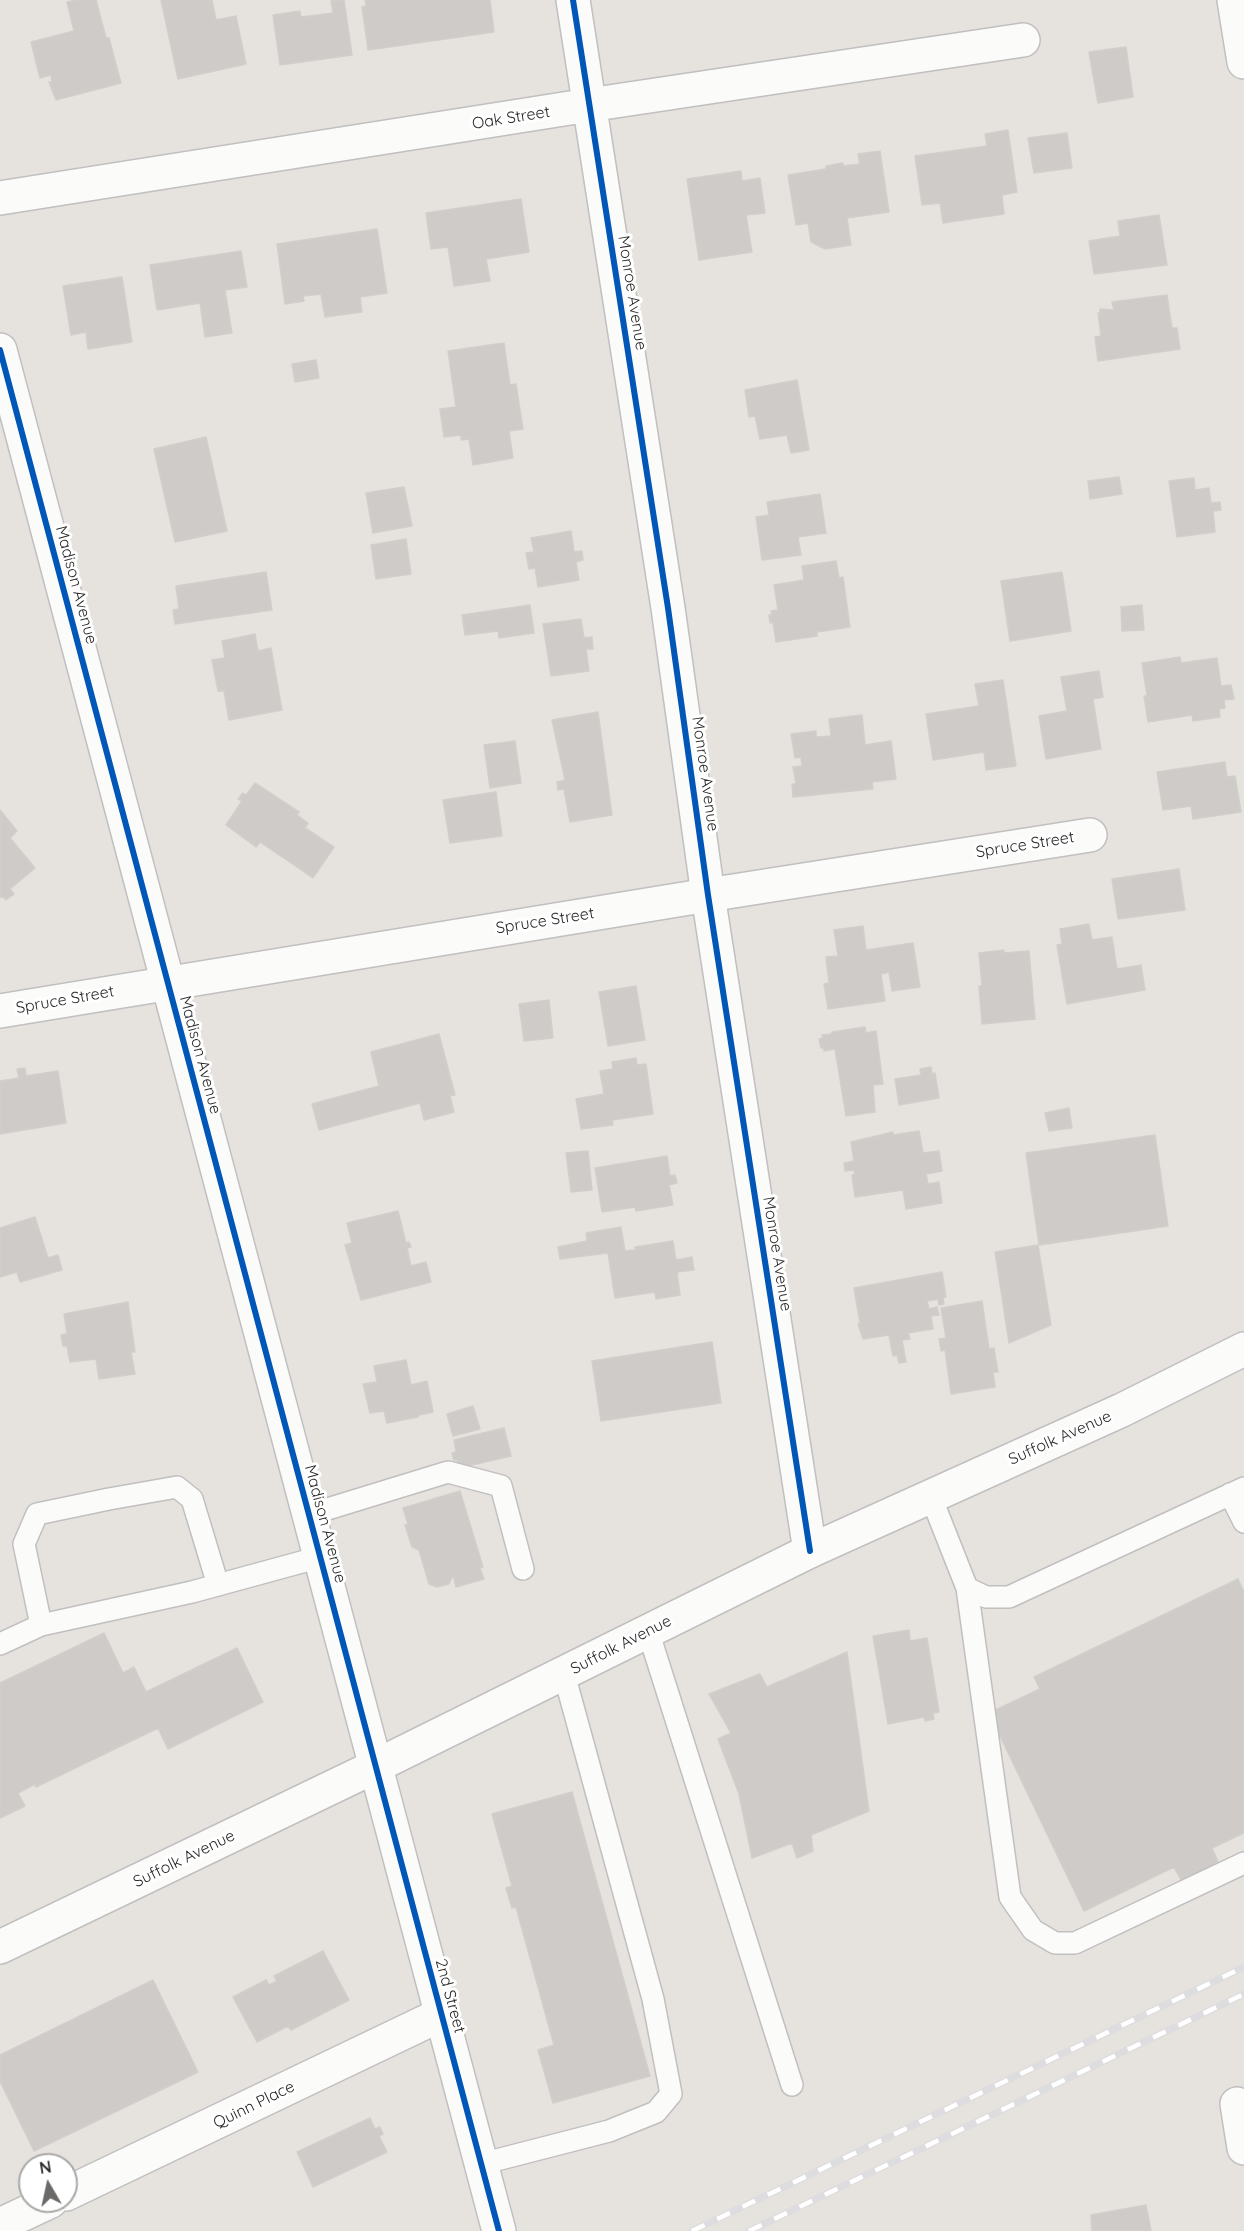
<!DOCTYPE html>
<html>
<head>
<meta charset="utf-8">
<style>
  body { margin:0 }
  #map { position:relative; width:1244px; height:2231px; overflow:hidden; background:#e6e3df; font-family:Quicksand,sans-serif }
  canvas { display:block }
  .north { position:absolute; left:18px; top:2153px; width:60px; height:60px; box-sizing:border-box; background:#fff; border:2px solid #a9a9a9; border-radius:50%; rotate:351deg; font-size:16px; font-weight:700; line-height:24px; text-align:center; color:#292929 }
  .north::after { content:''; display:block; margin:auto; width:21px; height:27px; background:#6b6a69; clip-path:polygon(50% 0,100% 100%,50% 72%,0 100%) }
</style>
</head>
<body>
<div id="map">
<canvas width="1244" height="2231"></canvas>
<div class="north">N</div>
</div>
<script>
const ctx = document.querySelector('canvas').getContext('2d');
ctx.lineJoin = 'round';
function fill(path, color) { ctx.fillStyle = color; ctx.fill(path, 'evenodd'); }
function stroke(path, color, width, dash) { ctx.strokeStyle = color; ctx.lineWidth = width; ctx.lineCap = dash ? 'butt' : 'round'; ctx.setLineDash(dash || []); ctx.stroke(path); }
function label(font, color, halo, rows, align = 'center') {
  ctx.font = font + ' Quicksand,sans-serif'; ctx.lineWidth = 6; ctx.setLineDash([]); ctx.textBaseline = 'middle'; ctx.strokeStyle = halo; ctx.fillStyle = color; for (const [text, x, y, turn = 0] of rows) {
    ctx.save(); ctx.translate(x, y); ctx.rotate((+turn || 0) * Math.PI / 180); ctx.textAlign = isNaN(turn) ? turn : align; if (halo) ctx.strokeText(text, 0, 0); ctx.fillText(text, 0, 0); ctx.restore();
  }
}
const building = new Path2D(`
  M77 0H96L106 38H109L121 83 56 100 49 82H52L51 75 40 78 31 42 74 31 67 2Z
  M161 0H212L216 20 236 16 246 64 178 79Z
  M344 0 352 55 280 65 273 15 300 11 301 17 333 13 331 1Z
  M365 0H490L494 32 368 50 362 7 366 6Z
  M1126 47 1133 97 1098 103 1089 52Z
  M1008 130 1017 192 1002 195 1004 214 943 223 940 203 922 205 915 156 987 146 985 134Z
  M1067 133 1072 168 1034 173 1028 138Z
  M880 151 889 212 847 218 851 245 825 249 811 242 808 223 796 225 788 175 826 169V166L843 163V166L860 164 858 154Z
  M741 171 742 181 760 178 765 213 746 215 752 252 699 260 687 179Z
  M521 199 529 252 486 259 490 281 454 286 448 247 431 249 426 213Z
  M1159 215 1167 265 1094 274 1089 241 1120 236 1118 221Z
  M377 229 387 293 360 297 362 312 325 317 321 294 303 296 304 301 285 304 277 244Z
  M241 251 247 287 225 290 232 333 205 337 200 303 157 310 150 265Z
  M122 277 132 342 88 349 86 332 71 335 63 286Z
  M1167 295 1172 328H1177L1180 349 1098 361 1095 337 1101 336 1098 313H1100V309L1114 310 1112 302Z
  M504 343 510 385 516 384 523 429 509 431 513 458 473 465 469 439 461 440V435L444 437 440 409 456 407 448 351Z
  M316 360 319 378 295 382 292 364Z
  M797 380 809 450 791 453 787 435 760 439 755 416 749 417 745 390Z
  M206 437 227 531 175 542 154 449Z
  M1119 477 1122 494 1090 499 1088 481Z
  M1194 478 1195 490 1209 488 1211 503 1220 502 1221 510 1213 511 1215 532 1177 537 1169 481Z
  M404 487 412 526 373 533 366 493Z
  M820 494 826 533 798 537 801 555 762 560 756 517 769 515 767 502Z
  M571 531 574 552 582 551 583 560 576 562 579 580 538 587 535 568 529 569 526 553 534 552 531 538Z
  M406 539 411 574 376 579 371 545Z
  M836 561 839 578 843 577 850 627 817 632V636L776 642 773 622 770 623 769 615H772L771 611 778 610 774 585 804 580 802 566Z
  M266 572 272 610 175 624 173 610 179 609 176 586Z
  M1062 572 1071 631 1010 641 1001 581Z
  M530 605 534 633 499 638 498 631 465 635 462 615Z
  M1142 605 1144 630 1122 631 1121 607Z
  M581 619 584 638 592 637 593 649H586L589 671 551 676 543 624Z
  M255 634 258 651 271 648 282 710 229 720 224 691H218L212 660 225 658 222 641Z
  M1180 657 1181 663 1217 658 1221 686 1231 685 1234 699 1224 700 1225 708 1219 709 1220 717 1193 721 1192 715 1148 722 1144 696H1147L1142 663Z
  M1099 671 1103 697 1093 699 1101 749 1046 759 1039 716 1067 711 1061 677Z
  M1003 680 1016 766 986 770 984 752 933 760 926 714 979 706 975 684Z
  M598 712 612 815 570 822 564 789 558 790 557 782 565 780 552 720Z
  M862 715 865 745 891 741 896 779 872 782 873 789 793 797 792 784H796L793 767 802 766 801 757 795 758 791 734 816 731V737L831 736 829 719Z
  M515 741 521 783 490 788 484 745Z
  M1225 762 1227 777 1235 776 1241 812 1193 819 1191 806 1163 810 1157 772Z
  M255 783 299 812 297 815 308 823 305 828 334 847 313 878 260 842 256 847 226 825 242 801 238 799 243 793 246 795Z
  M496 792 502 836 450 843 443 800Z
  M0 810 17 831 10 838 35 868 10 889 14 894 6 900 2 896 0 898Z
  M1179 869 1185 910 1118 919 1112 879Z
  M1089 924 1092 940 1112 937 1117 969 1141 965 1145 990 1067 1004 1057 945 1062 944 1060 929Z
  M863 926 866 950 913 943 920 987 892 991 889 972 881 974 885 1001 828 1009 824 984 829 983 826 957 838 956 834 930Z
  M1004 950V953L1029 951 1035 1019 982 1024 979 986H982L979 953Z
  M636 986 645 1040 608 1046 599 992Z
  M549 1000 553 1038 524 1041 519 1004Z
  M865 1027 866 1033 876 1031 883 1084 873 1085 875 1112 846 1116 835 1049 824 1051V1048H821L819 1039 823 1038 822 1035 832 1034V1032Z
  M439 1034 455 1095 450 1096 454 1112 424 1120 420 1103 319 1130 312 1104 379 1086 371 1052Z
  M636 1058 637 1065 646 1064 653 1114 612 1120 613 1125 581 1129 576 1099 604 1094 600 1071 613 1069 612 1062Z
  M931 1067 932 1074 935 1073 939 1098 899 1105 895 1079 921 1075 920 1069Z
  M25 1068 26 1076 58 1071 66 1123 0 1134V1081L19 1078 17 1069Z
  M1069 1108 1072 1128 1049 1131 1045 1113Z
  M919 1131 923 1153 939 1151 942 1171 926 1174 928 1184 939 1182 942 1203 906 1209 903 1190 855 1197 852 1175 855 1174 854 1170 845 1171 844 1163 854 1161 851 1142 893 1132V1135Z
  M1155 1135 1168 1226 1039 1245 1026 1153Z
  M588 1151 592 1190 571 1192 566 1153Z
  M667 1156 670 1176 675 1175 677 1183 669 1185 673 1205 636 1211 635 1207 602 1212 595 1168Z
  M398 1211 406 1243 409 1242 411 1247 407 1248 411 1266 426 1262 431 1282 361 1300 345 1245 352 1243 347 1223Z
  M35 1217 48 1258 58 1255 62 1270 20 1282 17 1272 0 1277V1228Z
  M621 1227 625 1251 635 1250V1247L673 1241 676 1260 692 1257 694 1270 677 1272 680 1295 656 1299 655 1292 615 1298 608 1253 560 1259 558 1247 587 1241 586 1233Z
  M1038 1245 1051 1325 1009 1343 995 1252Z
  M942 1272 946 1297 943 1298 944 1304 939 1305 938 1299 927 1301 929 1309 937 1307 939 1315 931 1316 933 1329 908 1333 910 1339 902 1340 906 1362 899 1363 897 1355 893 1356 889 1335 863 1339 858 1324 860 1323 854 1288Z
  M982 1301 989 1349 994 1348 998 1372H993L995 1387 951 1394 945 1350 941 1351 939 1339 946 1338 941 1308Z
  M128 1302 135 1352H131L135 1374 99 1379 96 1359 70 1362 67 1346H63L61 1335 67 1334 64 1314Z
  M712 1342 721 1403 601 1421 592 1361Z
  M406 1360 411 1385 427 1381 433 1412 419 1415 418 1417 387 1423 384 1411 370 1413 363 1384 377 1382 374 1366Z
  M473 1406 480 1429 453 1436 447 1414Z
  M504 1428 511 1456 459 1468 457 1460H454L452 1453 456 1452 454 1440Z
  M460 1491 483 1567 480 1568 484 1579 456 1587 453 1575 449 1584 437 1587 429 1584 419 1550 412 1547 405 1525 408 1524 403 1508Z
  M1238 1579 1244 1592V1833L1212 1848 1219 1864 1182 1882 1174 1867 1084 1911 989 1713 1040 1689 1034 1677Z
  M909 1630 910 1641 927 1638 939 1712 933 1713 934 1719 925 1721 924 1717 888 1724 873 1636Z
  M104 1633 123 1673 134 1667 146 1692 237 1648 263 1702 168 1749 158 1728 36 1787 35 1784 18 1793 25 1806 0 1818V1683Z
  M847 1652 869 1811 811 1835 813 1851 797 1858 792 1843 752 1858 739 1794 718 1739 731 1733 709 1694 760 1674 767 1687Z
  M572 1792 650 2076 553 2103 538 2050 554 2045 516 1907 512 1908 506 1888 512 1886 492 1814Z
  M323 1951 349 2000 291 2030 288 2026 257 2042 233 1997 266 1980 269 1985 277 1981 274 1976Z
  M153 1980 198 2072 34 2151 0 2081V2055Z
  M370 2118 375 2129 380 2127 383 2134 379 2136 387 2152 313 2187 297 2152Z
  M1146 2205 1151 2231H1092L1091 2215Z`);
fill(building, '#cecbc8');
stroke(building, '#d1cfcb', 1.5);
const lane = new Path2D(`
  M1230 1494 1244 1522
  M931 1497 967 1588 986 1597H1009L1244 1488
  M308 1515 448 1472 501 1486 523 1569
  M967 1588 1010 1897 1033 1930 1055 1943H1075L1244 1863
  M41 1625 24 1544 37 1514 109 1499 177 1487 192 1499 218 1585
  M648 1631 792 2085
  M0 1644 41 1625 192 1592 320 1557
  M481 2164 609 2131 656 2112 671 2094 653 1999 564 1674`);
const street = new Path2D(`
  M573 0 668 608 708 895 810 1551
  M1234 0 1244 62
  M0 198 589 105 1023 40
  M0 350 499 2231
  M0 1011 708 895 1090 835
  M1237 2104 1244 2148
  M66 2194 440 2015
  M0 2225 51 2201`);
const secondary = new Path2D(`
  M0 1947 376 1766 810 1551 1122 1410 1244 1349`);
stroke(lane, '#c1bfc0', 24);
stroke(street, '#c1bfc0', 36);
stroke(secondary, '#c1bfc0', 36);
stroke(lane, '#fbfbfa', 21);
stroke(street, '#fbfbfa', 33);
stroke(secondary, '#fbfbfa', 33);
const rail = new Path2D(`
  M692 2231 1244 1967
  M749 2231 1244 1994`);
stroke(rail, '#dddcde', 7);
stroke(rail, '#fff', 4.5, [14]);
stroke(new Path2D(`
  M573 0 668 608 708 895 810 1551
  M0 350 499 2231`), '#0057b8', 6);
label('16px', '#292929', '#fff', [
  ["Oak Street",511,118,-9],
  ["Monroe Avenue",632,293,81],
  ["Madison Avenue",76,585,75],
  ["Monroe Avenue",705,774,82],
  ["Spruce Street",1025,845,-9],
  ["Spruce Street",545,921,-9],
  ["Spruce Street",65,1000,-10],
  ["Madison Avenue",200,1055,75],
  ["Monroe Avenue",777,1254,81],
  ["Suffolk Avenue",1060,1438,-24],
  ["Madison Avenue",325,1524,75],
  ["Suffolk Avenue",621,1645,-27],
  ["Suffolk Avenue",184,1859,-26],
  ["2nd Street",450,1996,75],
  ["Quinn Place",254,2105,-26]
]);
</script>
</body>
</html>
